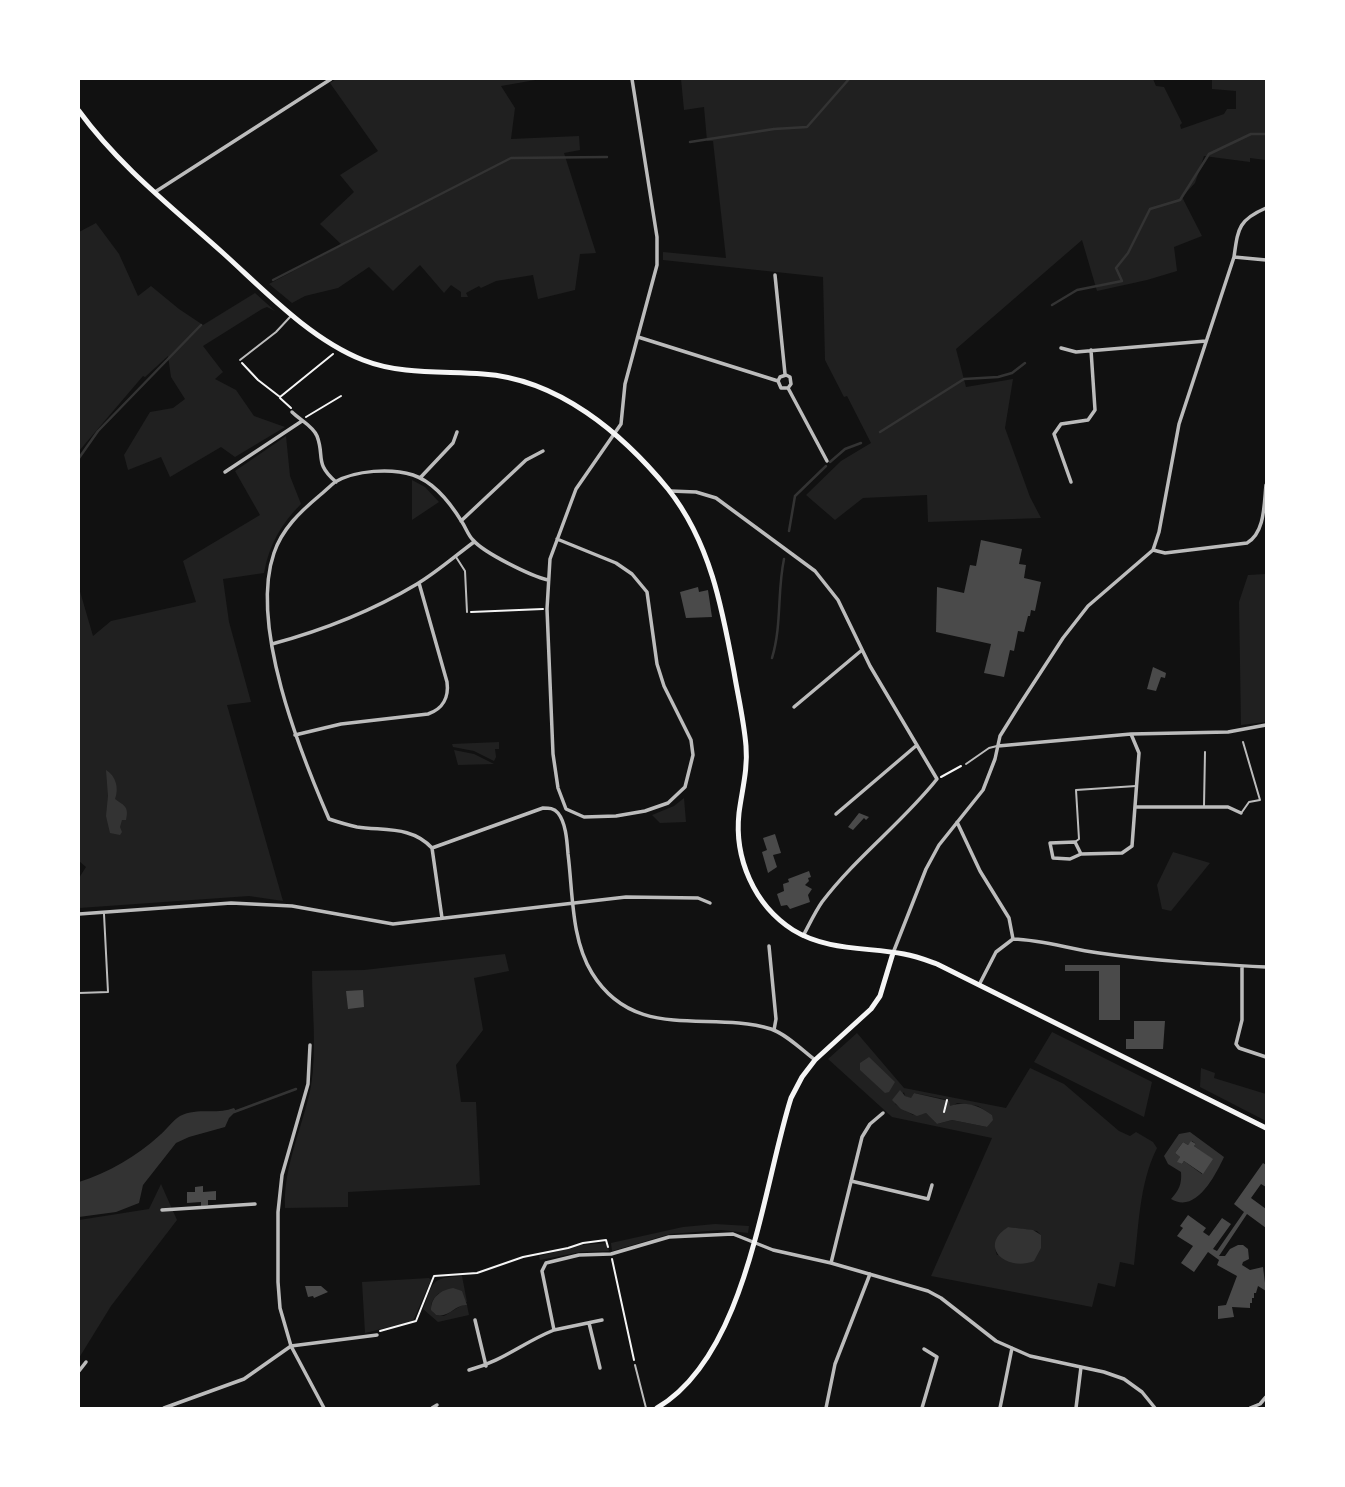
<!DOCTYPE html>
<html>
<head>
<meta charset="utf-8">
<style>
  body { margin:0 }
  #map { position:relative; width:1345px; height:1487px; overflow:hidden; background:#111; font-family:Cabin,sans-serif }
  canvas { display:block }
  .frame { position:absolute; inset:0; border:80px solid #fff; pointer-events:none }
</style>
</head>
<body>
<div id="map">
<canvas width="1345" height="1487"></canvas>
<div class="frame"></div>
</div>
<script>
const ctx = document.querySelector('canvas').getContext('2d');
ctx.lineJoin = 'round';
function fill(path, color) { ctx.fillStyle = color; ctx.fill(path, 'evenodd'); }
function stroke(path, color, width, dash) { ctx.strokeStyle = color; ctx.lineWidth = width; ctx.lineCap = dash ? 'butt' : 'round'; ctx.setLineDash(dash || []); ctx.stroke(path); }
fill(new Path2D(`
  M336 79H541L501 86 515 108 511 139 579 136 580 150 564 153 596 253 580 254 575 290 538 299 533 275 496 281 481 288 479 286 466 293 468 297H461V292L451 285 444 293 420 265 393 291 369 267 338 288 305 296 292 303 269 284 342 245 320 224 354 192 340 175 378 151 330 83Z
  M681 79H1153L1156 86 1164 87 1182 123 1180 125 1181 129 1224 114 1227 109H1236V91L1212 89V79H1266V160L1250 158V162L1204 156 1195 183 1182 197 1202 236 1174 247 1177 271 1147 280 1097 291 1082 240 956 349 966 387 1013 379 1005 428 1030 497 1041 518 928 522 927 495 863 498 835 520 806 495 841 461 871 443 847 396 844 397 825 360 823 277 663 260V252L726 258 713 141H707L704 107 684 110Z
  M96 223 119 254 138 296 151 286 179 309 203 325 255 293 275 311 267 307 262 309 203 346 223 372 215 379 236 390 254 416 285 427 235 457 221 447 170 477 161 457 128 470 124 455 150 412 173 408 185 399 171 377 168 356 145 377 143 376 79 451V232Z
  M286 436 290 476 301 504C281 524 269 545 264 573L223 579 229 622 251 702 227 705 283 901 249 896 79 908V878L86 867 79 861V588L93 636 111 621 196 602 183 561 260 515 235 471Z
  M412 480 425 487 439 502 412 520Z
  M1266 574V722L1241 725 1239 602 1248 575Z
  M499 742V749H495L496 757 494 761 474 751 453 747 452 744Z
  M454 750 474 754 494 764 458 765Z
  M684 798 686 822 660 823 652 815 674 806Z
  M1173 852 1210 863 1171 911 1162 909 1157 885Z
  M505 954 509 971 474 978 483 1030 456 1065 461 1102H476L480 1185 348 1192V1207L285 1208C283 1166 303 1127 311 1086 317 1049 312 1009 312 971L364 970Z
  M1052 1032 1152 1082 1144 1117 1034 1062Z
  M857 1033 904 1088 1006 1108 1030 1068 1064 1084 1119 1131 1130 1136 1136 1132 1153 1142 1157 1148C1139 1184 1139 1226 1134 1265L1120 1262 1115 1287 1098 1283 1092 1307 931 1276 992 1138 892 1117 828 1059ZM904 1092 905 1096 911 1099 914 1093 944 1099 949 1101V1106H953L957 1103 978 1106 992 1115 987 1127 952 1120 937 1124 926 1113 913 1115 895 1104ZM1008 1227 1037 1231 1041 1235V1248L997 1255C992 1242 1000 1236 1008 1227Z
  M1201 1068 1215 1073 1214 1078 1266 1094V1121L1200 1087Z
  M161 1184 177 1220 111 1306 79 1358V1220L149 1209Z
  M715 1224 749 1226 748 1233 721 1230 670 1234 612 1251 611 1243 683 1227Z
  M607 1243 609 1251 580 1252 540 1260 539 1256 581 1245Z
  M462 1276 467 1302 439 1293C432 1300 427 1307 436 1315L444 1316 464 1304 467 1305 469 1315 438 1322 423 1309C434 1281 430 1278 462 1276Z
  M429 1278 431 1280 413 1321 365 1333 362 1282Z`), '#202020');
fill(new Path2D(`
  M106 770C116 776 119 788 115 799 125 806 129 807 126 820H122L120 827 122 832 120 835 110 833 106 816 108 796Z
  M869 1057 895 1082 889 1092 885 1093 860 1070V1063Z
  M900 1090 905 1096 911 1098 914 1093 949 1101 950 1106C966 1101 978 1105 992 1115L993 1120 987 1127 952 1120 937 1124 926 1113 917 1116 901 1109 892 1100Z
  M234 1108 236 1111 229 1118 225 1127 189 1137 176 1143 143 1185 139 1203 116 1212 79 1217V1182C108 1173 137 1156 160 1135 167 1129 172 1121 180 1116 198 1107 217 1115 234 1108Z
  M1190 1132 1224 1157C1215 1176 1196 1214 1171 1199 1179 1190 1182 1184 1181 1172L1168 1164 1164 1156 1179 1134ZM1192 1141 1196 1144 1194 1146 1212 1159 1202 1174 1184 1161 1182 1164 1178 1162 1180 1157 1175 1153 1183 1142 1188 1145Z
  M1008 1227 1033 1230 1041 1235V1248L1034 1261C1007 1272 977 1247 1008 1227Z
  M453 1288 462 1291 467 1305C455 1304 450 1318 436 1315L431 1310C431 1297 441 1290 453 1288Z`), '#333');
stroke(new Path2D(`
  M690 142 774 129 807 127 849 79
  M273 280 511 158 607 157
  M1052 305 1077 290 1122 281 1116 268 1128 253 1150 209 1180 200 1209 154 1251 134H1266
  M880 432 964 379 998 377 1012 373 1025 363
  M79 458 98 431 201 325
  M830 462 845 449 861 443
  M789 531 795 496 826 466
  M772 658C782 625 777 592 784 559
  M234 1112 296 1089`), '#333', 2.5);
fill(new Path2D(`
  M981 540 1022 549 1019 564 1026 565 1024 578 1041 582 1035 611 1031 610 1030 616H1028L1024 632 1018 631 1014 651 1010 650 1004 677 984 673 991 644 936 632 937 587 964 593 970 565 976 566Z
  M698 587 699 592 708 590 712 617 686 618 680 592Z
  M1153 667 1166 673 1165 678 1161 677 1156 691 1147 689Z
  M859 813 869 817 866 820 864 818 853 830 848 827Z
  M775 834 781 853 773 855 777 867 768 873 762 852 767 850 763 838Z
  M809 871 811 877 808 878 809 881 805 885 812 889 808 895 810 902 790 909 787 905 781 906 777 894 784 891 783 884 789 882 788 879Z
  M1065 965H1120V1020H1099V971H1065Z
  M363 990 364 1007 348 1009 346 991Z
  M1134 1021H1165L1163 1049H1126V1039H1134Z
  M1191 1141 1196 1144 1194 1146 1213 1159 1203 1174 1184 1161 1182 1164 1177 1162 1180 1157 1175 1153 1183 1142 1188 1145Z
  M1263 1163 1266 1165V1187L1261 1184 1251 1198 1266 1209V1228L1247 1214 1219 1256H1225L1230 1249 1238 1245H1243L1248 1249 1249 1259 1243 1262 1242 1265 1250 1270 1263 1267 1266 1291 1258 1286 1256 1293H1254V1298H1252V1303H1250V1308L1232 1307 1234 1317 1218 1319V1306L1226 1305 1237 1276 1217 1265 1219 1260 1208 1252 1194 1272 1181 1263 1193 1246 1177 1236 1183 1228 1180 1226 1188 1215 1206 1228 1203 1232 1209 1236 1222 1218 1231 1224 1213 1249 1217 1251 1244 1212 1234 1204Z
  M203 1186V1192L216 1191V1200H208V1205L201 1206V1202L187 1203V1192H195V1187Z
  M305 1286H321L328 1292 314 1298 313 1296 308 1297Z`), '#4a4a4a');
stroke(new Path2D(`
  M242 363 258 380 280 397 333 354
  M280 398 291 408
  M306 417 341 396
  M471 612 543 609
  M941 777 961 766
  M944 1112 947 1100
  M612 1259 634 1360
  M380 1331 416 1321 434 1276 477 1273 523 1257 568 1248 583 1243 606 1240 608 1247`), '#f5f5f5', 2);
stroke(new Path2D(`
  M240 360 276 332 290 317
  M456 557 465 571 467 612
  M966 764 989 748 997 746
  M1204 806 1205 752
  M1242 812 1249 802 1260 800 1243 742
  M1075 842 1079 839 1076 790 1136 786
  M79 993 108 992 104 914
  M635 1365 646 1408`), '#bcbcbc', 2);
stroke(new Path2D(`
  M155 192 331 79
  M1234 257 1266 260
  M775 275 785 374
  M638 337 778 381 781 388H788L791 384 790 377 786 375 780 377 778 381
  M1061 348 1076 352 1206 341
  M788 388 827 461
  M292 412C300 420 313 426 317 436 325 457 314 463 336 482
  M225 472 302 421
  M420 478 453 443 457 432
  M1071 482 1054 434 1061 424 1088 420 1095 410 1091 350
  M670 491 696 492 716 498 815 571 838 600 870 666 937 779C902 823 856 857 822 902 815 912 809 925 803 936
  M461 521 526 460 543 451
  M557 539 616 563 632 574 647 592 657 664 664 686 691 740 693 755 685 787 668 803 645 811 616 816 584 817 566 809 558 788 553 754 547 609 550 559 576 489 621 424 625 384 657 265V237L632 79
  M1153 550 1165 553 1247 543C1265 533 1264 504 1266 485
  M272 644C324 630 372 611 417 584 437 572 455 556 474 542
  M794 707 862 650
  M295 735 341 724 428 714C443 709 449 697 447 682L419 583
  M998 746 1131 734 1228 732 1266 725
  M1135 807H1228L1241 813
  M836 814 917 745
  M957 822 980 871 1009 918 1013 939
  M432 848 543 808C549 808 554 808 558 813 566 823 567 841 568 854 573 893 571 939 592 973 635 1043 708 1010 771 1029 786 1034 802 1050 815 1060
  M1081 854 1070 859 1053 858 1050 843 1075 842 1081 854 1122 853 1132 846 1139 753 1131 734
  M79 914 231 903 292 906 393 924 626 897 698 898 710 903
  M442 918 432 848C412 826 385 831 357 827 348 825 338 822 329 819 300 752 249 625 274 553 282 529 300 512 319 496 324 492 330 486 335 482 356 470 391 468 413 475 434 482 451 504 462 522 466 528 468 535 473 540 484 553 531 576 548 580
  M1013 939C1044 940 1069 949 1099 953 1154 961 1210 964 1266 967
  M769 946 776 1019 774 1030
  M893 953 926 869 939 845 983 790 995 759 1000 736 1020 704 1063 638 1088 606 1153 550 1159 532 1179 424 1234 257C1238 229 1238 220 1266 208
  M1242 966V1020L1236 1044 1239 1048 1266 1057
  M979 985 996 952 1013 939
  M310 1045 308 1084 282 1175 278 1212V1282L280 1308 291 1346 324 1408
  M851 1181 928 1199 932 1185
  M162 1210 255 1204
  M831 1263 862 1137 870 1124 883 1113
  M475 1320 486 1366
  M602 1320 554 1330 542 1271 546 1263 579 1255 611 1254 669 1237 733 1234 773 1250 831 1263 928 1291 941 1298 996 1341 1030 1356 1104 1372 1124 1379 1142 1392 1155 1408
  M589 1323 600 1368
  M469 1370C503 1361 522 1343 554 1330
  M79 1371 86 1362
  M164 1408 244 1379 291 1346 377 1335
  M432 1408 437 1405
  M826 1408 835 1364 870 1274
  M922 1408 937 1357 924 1349
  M1000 1408 1012 1348
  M1076 1408 1081 1367
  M1250 1408 1260 1404 1266 1397`), '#bcbcbc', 3.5);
stroke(new Path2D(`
  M79 111C119 166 173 208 223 253 265 291 310 339 363 360 401 375 443 371 483 374 558 379 622 433 668 489 710 542 722 607 734 672 738 696 744 721 746 746 748 769 742 790 739 813 734 858 754 905 793 930 827 951 867 947 904 954 916 956 926 960 937 964L1266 1128
  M657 1408C747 1355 762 1190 791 1098L802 1077 815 1060 871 1009 880 996 893 953`), '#f5f5f5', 5);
</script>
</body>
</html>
